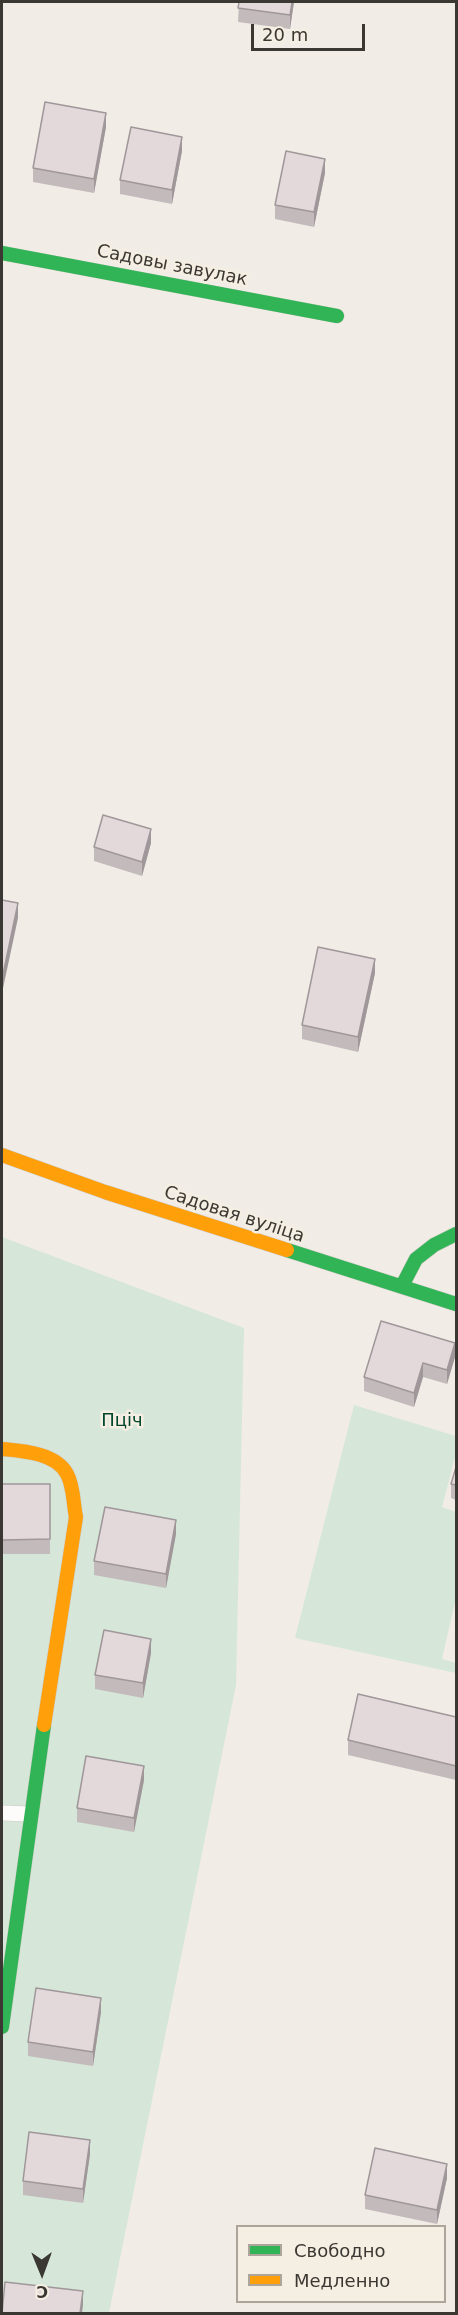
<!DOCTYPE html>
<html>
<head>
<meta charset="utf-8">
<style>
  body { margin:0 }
  #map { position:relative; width:458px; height:2315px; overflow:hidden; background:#f1ede6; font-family:"DejaVu Sans",sans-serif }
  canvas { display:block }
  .frame { position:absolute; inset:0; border:3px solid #3b3833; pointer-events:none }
  .legend { position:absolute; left:236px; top:2225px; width:210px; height:78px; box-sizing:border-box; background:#f5eee2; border:2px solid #aba59c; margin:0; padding:8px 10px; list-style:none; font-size:18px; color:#3b3833 }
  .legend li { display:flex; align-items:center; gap:12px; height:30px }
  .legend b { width:30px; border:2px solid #aba59c }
  .north { position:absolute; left:12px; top:2243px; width:60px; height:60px; -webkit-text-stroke:4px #f5eee2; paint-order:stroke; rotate:179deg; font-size:16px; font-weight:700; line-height:24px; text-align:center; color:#3b3833 }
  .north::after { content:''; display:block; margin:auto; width:21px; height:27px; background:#3b3833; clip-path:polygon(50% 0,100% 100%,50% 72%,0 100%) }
  .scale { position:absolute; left:251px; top:24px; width:114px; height:27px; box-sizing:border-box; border:3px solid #3b3833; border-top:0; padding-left:8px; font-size:18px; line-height:21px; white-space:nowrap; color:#3b3833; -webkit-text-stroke:4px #f5eee2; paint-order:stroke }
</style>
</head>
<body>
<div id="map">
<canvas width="458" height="2315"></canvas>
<div class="frame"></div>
<ul class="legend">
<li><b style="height:8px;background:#30b455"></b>Свободно</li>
<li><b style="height:8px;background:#ff9f0a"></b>Медленно</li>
</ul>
<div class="north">С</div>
<div class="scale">20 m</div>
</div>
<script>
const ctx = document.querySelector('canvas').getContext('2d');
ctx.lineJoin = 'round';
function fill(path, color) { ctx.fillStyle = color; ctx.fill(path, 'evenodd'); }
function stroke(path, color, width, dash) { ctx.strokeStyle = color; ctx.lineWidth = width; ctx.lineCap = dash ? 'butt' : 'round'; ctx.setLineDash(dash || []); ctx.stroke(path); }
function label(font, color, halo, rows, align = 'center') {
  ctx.font = font + ' "DejaVu Sans",sans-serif'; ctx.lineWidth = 5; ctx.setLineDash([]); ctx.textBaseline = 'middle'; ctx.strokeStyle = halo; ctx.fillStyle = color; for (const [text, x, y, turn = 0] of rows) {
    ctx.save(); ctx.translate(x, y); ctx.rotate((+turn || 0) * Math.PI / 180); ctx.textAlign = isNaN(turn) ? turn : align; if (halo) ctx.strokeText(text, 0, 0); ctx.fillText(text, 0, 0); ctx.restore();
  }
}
fill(new Path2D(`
  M2 1237 244 1328 236 1685 109 2313H2Z
  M354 1405 456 1436V1454L442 1507 456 1512V1598L442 1659 456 1663V1673L295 1638Z`), '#d6e6d9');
const lane = new Path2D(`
  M2 1813 30 1814`);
const fast = new Path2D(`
  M2 253 337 316
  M287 1250 456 1304
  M402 1286 416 1259 434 1245 456 1234
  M2 2027 44 1725`);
const slow = new Path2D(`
  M2 1155 105 1192 287 1250
  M2 1449C23 1451 56 1453 67 1474 74 1487 73 1503 76 1517L44 1725`);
stroke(lane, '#cecbc6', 16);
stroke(fast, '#cecbc6', 15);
stroke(slow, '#cecbc6', 15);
stroke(lane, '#fdfcfb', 15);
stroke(fast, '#30b455', 14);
stroke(slow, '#ff9f0a', 14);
fill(new Path2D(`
  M239 2H294L290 29 238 22Z
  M106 127 94 193 33 182V168Z
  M182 151 172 204 120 194V180Z
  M325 173 314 227 275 219V205Z
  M151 843 142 876 94 861V847Z
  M375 973 358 1052 302 1039V1025Z
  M381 1321 455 1357 447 1384 423 1377 414 1407 364 1391V1377Z
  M456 1467V1500L451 1498V1484Z
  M2 1484H50V1554H2Z
  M176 1534 166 1588 94 1575V1561Z
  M151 1653 143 1698 95 1689V1675Z
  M456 1717V1780L348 1755V1740Z
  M144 1780 134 1832 77 1822V1808Z
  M101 2012 93 2066 28 2056V2042Z
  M90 2154 83 2203 23 2195V2181Z
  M447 2178 437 2224 365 2209V2195Z`), '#c3babb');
fill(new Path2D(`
  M292 2H294L290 29V15Z
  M106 113V127L94 193V179Z
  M182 137V151L172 204V190Z
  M325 159V173L314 227V212Z
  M151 829V843L142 876V862Z
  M18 903V918L2 993V979Z
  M375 959V973L358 1052V1037Z
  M455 1343V1357L447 1384V1370Z
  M423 1363V1377L414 1407V1393Z
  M176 1520V1534L166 1588V1574Z
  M151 1639V1653L143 1698V1683Z
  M144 1766V1780L134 1832V1818Z
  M101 1998V2012L93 2066V2052Z
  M90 2140V2154L83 2203V2189Z
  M447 2164V2178L437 2224V2210Z
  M83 2291V2305L82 2313H80Z`), '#9f9799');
const building = new Path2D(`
  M239 2H292L290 15 238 8Z
  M45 102 106 113 94 179 33 168Z
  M131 127 182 137 172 190 120 180Z
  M286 151 325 159 314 212 275 205Z
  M103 815 151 829 142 862 94 847Z
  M2 900 18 903 2 979Z
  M318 947 375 959 358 1037 302 1025Z
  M381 1321 455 1343 447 1370 423 1363 414 1393 364 1377Z
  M456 1467V1485L451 1484Z
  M2 1484H50V1539L2 1540Z
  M105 1507 176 1520 166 1574 94 1561Z
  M104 1630 151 1639 143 1683 95 1675Z
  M358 1694 456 1717V1766L348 1740Z
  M86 1756 144 1766 134 1818 77 1808Z
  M36 1988 101 1998 93 2052 28 2042Z
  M29 2132 90 2140 83 2189 23 2181Z
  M375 2148 447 2164 437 2210 365 2195Z
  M5 2282 83 2291 80 2313H2Z`);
fill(building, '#e3d8da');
stroke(building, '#9f9799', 1.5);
label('18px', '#3b3833', '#f5eee2', [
  ["Садовы завулак",172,266,11],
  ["Садовая вуліца",234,1215,18]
]);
label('18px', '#01472e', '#f5eee2', [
  ["Пціч",122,1421]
]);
</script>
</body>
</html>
